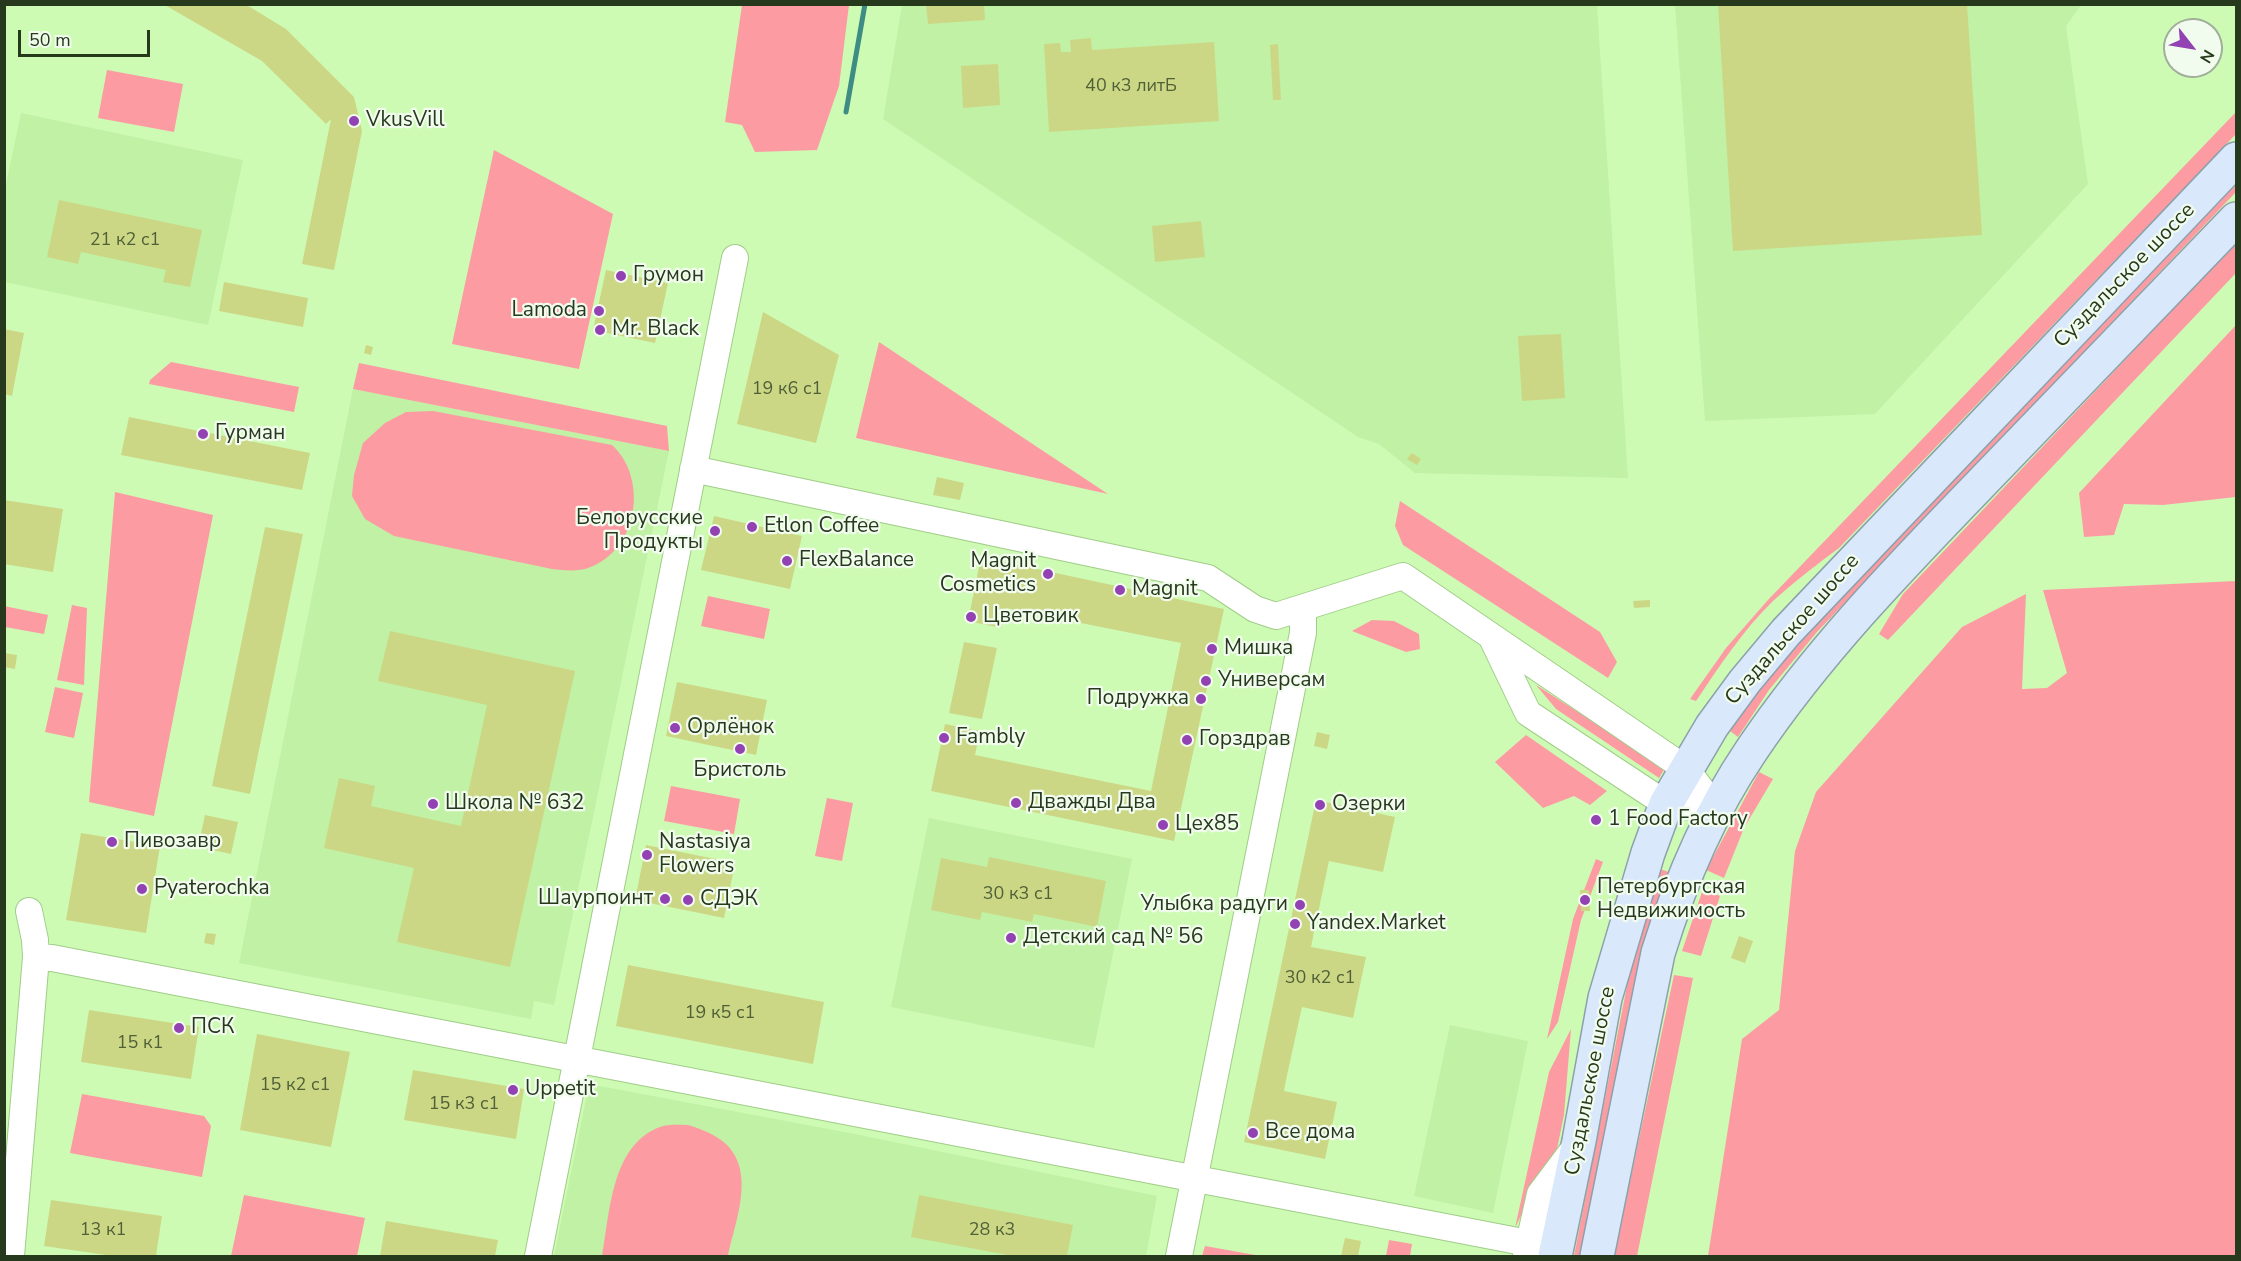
<!DOCTYPE html>
<html>
<head>
<meta charset="utf-8">
<style>
  body { margin:0 }
  #map { position:relative; width:2241px; height:1261px; overflow:hidden; background:#cdfbb4; font-family:"Nunito Sans",sans-serif }
  canvas { display:block }
  .frame { position:absolute; inset:0; border:6px solid #27391d; pointer-events:none }
  .north { position:absolute; left:2163px; top:18px; width:60px; height:60px; box-sizing:border-box; background:#f2fcee; border:2px solid #a1ae9a; border-radius:50%; rotate:121deg; font-size:16px; font-weight:700; line-height:24px; text-align:center; color:#27391d }
  .north::after { content:''; display:block; margin:auto; width:21px; height:27px; background:#9242b2; clip-path:polygon(50% 0,100% 100%,50% 72%,0 100%) }
  .scale { position:absolute; left:18px; top:30px; width:132px; height:27px; box-sizing:border-box; border:3px solid #27391d; border-top:0; padding-left:8px; font-size:18px; line-height:21px; white-space:nowrap; color:#27391d; -webkit-text-stroke:4px #f2fcee; paint-order:stroke }
</style>
</head>
<body>
<div id="map">
<canvas width="2241" height="1261"></canvas>
<div class="frame"></div>
<div class="north">N</div>
<div class="scale">50 m</div>
</div>
<script>
const ctx = document.querySelector('canvas').getContext('2d');
ctx.lineJoin = 'round';
function fill(path, color) { ctx.fillStyle = color; ctx.fill(path, 'evenodd'); }
function stroke(path, color, width, dash) { ctx.strokeStyle = color; ctx.lineWidth = width; ctx.lineCap = dash ? 'butt' : 'round'; ctx.setLineDash(dash || []); ctx.stroke(path); }
function label(font, color, halo, rows, align = 'center') {
  ctx.font = font + ' "Nunito Sans",sans-serif'; ctx.lineWidth = 4.5; ctx.setLineDash([]); ctx.textBaseline = 'middle'; ctx.strokeStyle = halo; ctx.fillStyle = color; for (const [text, x, y, turn = 0] of rows) {
    ctx.save(); ctx.translate(x, y); ctx.rotate((+turn || 0) * Math.PI / 180); ctx.textAlign = isNaN(turn) ? turn : align; if (halo) ctx.strokeText(text, 0, 0); ctx.fillText(text, 0, 0); ctx.restore();
  }
}
fill(new Path2D(`
  M902 5H1597L1628 478 1415 473 1379 444 1358 437 883 119Z
  M1675 5H2081L2066 26 2088 184 1875 414 1705 421Z
  M21 113 243 160 208 325 5 282V189Z
  M353 389 669 451 554 1005 534 1001 531 1019 239 963Z
  M929 818 1132 859 1094 1048 891 1007Z
  M1450 1025 1528 1041 1493 1213 1414 1196Z
  M589 1084 855 1134 1157 1196 1146 1256H554Z`), '#c0f1a4');
fill(new Path2D(`
  M742 5H849L839 86 817 150 755 152 742 125 725 122Z
  M107 70 183 84 174 132 98 118Z
  M2236 112V134L1839 548C1816 565 1794 582 1773 601 1743 630 1719 667 1696 701L1690 699 1726 648 1767 601Z
  M494 150 613 214 579 369 452 344Z
  M2236 177V192L1817 632 1769 690 1738 737 1730 731 1805 629Z
  M2236 243V273L1888 640 1879 634 1903 594Z
  M2236 325V497L2163 505 2124 504 2114 535 2084 537 2079 493Z
  M879 342 1108 494 856 438Z
  M171 362 299 387 294 412 149 384 150 380Z
  M359 363 667 426 669 451 353 389Z
  M433 411 612 445C649 479 638 551 588 568 576 572 564 570 552 569L394 536 365 519 352 496 354 475 363 443 385 423 406 412Z
  M115 492 213 515 154 816 89 802Z
  M1400 501 1600 632 1617 662 1608 678 1403 545 1395 526Z
  M2236 581V1256H1708L1742 1039 1779 1010 1795 851 1816 792 1962 627 2026 594 2022 689 2047 688 2067 673 2043 590Z
  M708 596 770 609 764 639 701 626Z
  M72 605 87 608 84 685 57 680Z
  M4 606 48 615 44 634 5 627Z
  M1372 620 1394 621 1419 634 1420 649 1406 652 1352 631Z
  M1536 685 1665 768 1659 778 1556 709Z
  M55 687 83 693 74 738 45 732Z
  M1526 735 1607 791 1590 805 1574 796 1543 808 1495 762Z
  M1759 772 1773 779 1744 828 1724 878 1706 870Z
  M671 786 740 799 734 834 664 821Z
  M827 798 853 803 842 861 815 856Z
  M1596 859 1603 862 1581 920 1558 1022 1547 1039 1573 919Z
  M1660 869 1669 872 1645 937 1582 1256H1574L1637 935Z
  M1703 889 1720 896 1701 956 1682 951Z
  M1674 975 1693 978 1637 1256H1614Z
  M1571 1029 1564 1115 1556 1154 1528 1201 1515 1228 1549 1072Z
  M82 1094 204 1116 211 1126 202 1177 70 1153Z
  M688 1125C701 1129 715 1134 726 1144 756 1173 735 1222 728 1256H602C610 1213 611 1145 660 1127 668 1124 679 1125 688 1125Z
  M244 1195 365 1218 357 1256H231Z
  M1389 1240 1412 1244 1410 1256H1386Z
  M1205 1246 1261 1256H1202Z`), '#fd9ba3');
stroke(new Path2D(`
  M846 112 865 4`), '#3e8c83', 5);
fill(new Path2D(`
  M163 4H245L286 29 354 97 362 131 334 270 302 264 331 119 326 124 262 61Z
  M926 4H984L985 20 928 24Z
  M1718 4H1967L1982 235 1733 251Z
  M1091 38 1092 50 1214 42 1219 121 1049 132 1044 44 1060 43 1061 52H1071L1070 40Z
  M1278 44 1281 100H1273L1270 45Z
  M998 64 1000 105 963 108 961 66Z
  M59 200 202 230 190 287 163 282 166 270 81 252 78 264 47 257Z
  M1201 221 1205 257 1155 262 1152 226Z
  M606 270 668 283 655 343 593 330Z
  M224 282 308 298 303 327 219 311Z
  M763 312 839 355 816 443 737 424Z
  M4 329 24 333 12 396 4 394Z
  M1561 334 1565 398 1522 401 1518 336Z
  M366 345 373 347 371 355 364 353Z
  M129 417 310 453 302 490 121 455Z
  M1412 453 1421 459 1417 465 1407 459Z
  M937 477 964 483 960 500 933 495Z
  M4 500 63 509 53 572 4 564Z
  M714 516 802 536 790 589 701 570Z
  M265 527 303 534 250 794 212 786Z
  M981 557 1224 609 1174 841 931 791 945 724 980 731 975 755 1151 791 1181 643 1006 608 1001 628 968 621Z
  M1650 600V607L1634 608 1633 601Z
  M390 631 575 671 510 967 397 942 414 868 324 848 339 778 375 786 371 806 461 826 487 705 378 681Z
  M964 642 997 648 982 719 949 713Z
  M4 653 17 655 15 669 4 667Z
  M677 682 767 700 756 755 666 736Z
  M1317 732 1330 735 1327 749 1314 746Z
  M1316 800 1395 817 1383 872 1329 861 1313 937 1311 947 1366 957 1353 1018 1302 1007 1286 1080 1284 1091 1337 1102 1325 1159 1244 1142Z
  M205 815 238 822 231 854 198 847Z
  M81 833 160 846 146 933 66 920Z
  M646 845 735 863 724 918 635 900Z
  M989 857 1106 881 1097 927 1034 914 1032 922 982 912 980 920 931 910 941 858 987 867Z
  M1580 890H1589L1590 911H1581Z
  M206 933 216 934 214 945 204 943Z
  M1739 936 1753 941 1745 963 1731 958Z
  M628 965 824 1002 813 1064 616 1026Z
  M89 1010 199 1027 191 1079 81 1062Z
  M257 1034 350 1052 331 1147 240 1130Z
  M413 1070 524 1089 516 1139 404 1120Z
  M919 1195 1073 1225 1067 1256H1013L911 1237Z
  M51 1200 162 1216 156 1256H113L44 1246Z
  M386 1221 498 1240 495 1256H380Z
  M1345 1238 1361 1241 1358 1256H1341Z`), '#ccd786');
const minor = new Path2D(`
  M693 469 1208 578 1255 609 1276 616 1403 576 1686 769 1717 810
  M1492 638 1528 713 1666 804 1717 810
  M36 957 52 958 1528 1243
  M11 1256 36 957 35 940 29 911
  M538 1256 735 258
  M1179 1256 1303 633V609
  M1526 1256 1540 1194 1576 1146`);
const major = new Path2D(`
  M1555 1256 1579 1141 1605 998 1648 853 1666 804 1712 726 1745 681 1786 632 2236 159
  M1597 1256 1658 953C1680 882 1709 813 1751 751 1820 648 1910 557 1996 468 2076 385 2156 302 2236 219`);
stroke(minor, '#a0cd88', 28);
stroke(major, '#8ba1ab', 36);
stroke(minor, '#fff', 26);
stroke(major, '#dae8fb', 33);
for (const [x, y, r, color] of [
  [354,121,6,"#9242b2"],
  [621,276,6,"#9242b2"],
  [599,311,6,"#9242b2"],
  [600,330,6,"#9242b2"],
  [203,434,6,"#9242b2"],
  [752,527,6,"#9242b2"],
  [715,531,6,"#9242b2"],
  [787,561,6,"#9242b2"],
  [1048,574,6,"#9242b2"],
  [1120,590,6,"#9242b2"],
  [971,617,6,"#9242b2"],
  [1212,649,6,"#9242b2"],
  [1206,681,6,"#9242b2"],
  [1201,699,6,"#9242b2"],
  [675,728,6,"#9242b2"],
  [944,738,6,"#9242b2"],
  [1187,740,6,"#9242b2"],
  [740,749,6,"#9242b2"],
  [1016,803,6,"#9242b2"],
  [433,804,6,"#9242b2"],
  [1320,805,6,"#9242b2"],
  [1596,820,6,"#9242b2"],
  [1163,825,6,"#9242b2"],
  [112,842,6,"#9242b2"],
  [647,855,6,"#9242b2"],
  [142,889,6,"#9242b2"],
  [665,899,6,"#9242b2"],
  [688,900,6,"#9242b2"],
  [1585,900,6,"#9242b2"],
  [1300,905,6,"#9242b2"],
  [1295,924,6,"#9242b2"],
  [1011,938,6,"#9242b2"],
  [179,1028,6,"#9242b2"],
  [513,1090,6,"#9242b2"],
  [1253,1133,6,"#9242b2"]
]) { const dot = new Path2D(); dot.arc(x, y, r, 0, 2 * Math.PI); ctx.fillStyle = color; ctx.fill(dot); stroke(dot, '#f2fcee', 2); }
label('18px', '#506037', null, [
  ["40 к3 литБ",1131,87],
  ["21 к2 с1",125,241],
  ["19 к6 с1",787,390],
  ["30 к3 с1",1018,895],
  ["30 к2 с1",1320,979],
  ["19 к5 с1",720,1014],
  ["15 к1",140,1044],
  ["15 к2 с1",295,1086],
  ["15 к3 с1",464,1105],
  ["13 к1",103,1231],
  ["28 к3",992,1231]
]);
label('21px', '#27391d', '#f2fcee', [
  ["VkusVill",366,121],
  ["Грумон",633,276],
  ["Lamoda",587,311,"right"],
  ["Mr. Black",612,330],
  ["Гурман",215,434],
  ["Белорусские",703,519,"right"],
  ["Продукты",703,543,"right"],
  ["Etlon Coffee",764,527],
  ["FlexBalance",799,561],
  ["Magnit",1036,562,"right"],
  ["Cosmetics",1036,586,"right"],
  ["Magnit",1132,590],
  ["Цветовик",983,617],
  ["Мишка",1224,649],
  ["Универсам",1218,681],
  ["Подружка",1189,699,"right"],
  ["Орлёнок",687,728],
  ["Fambly",956,738],
  ["Горздрав",1199,740],
  ["Бристоль",740,771,"center"],
  ["Дважды Два",1028,803],
  ["Школа № 632",445,804],
  ["Озерки",1332,805],
  ["1 Food Factory",1608,820],
  ["Цех85",1175,825],
  ["Пивозавр",124,842],
  ["Nastasiya",659,843],
  ["Flowers",659,867],
  ["Петербургская",1597,888],
  ["Недвижимость",1597,912],
  ["Pyaterochka",154,889],
  ["Шаурпоинт",653,899,"right"],
  ["СДЭК",700,900],
  ["Улыбка радуги",1288,905,"right"],
  ["Yandex.Market",1307,924],
  ["Детский сад № 56",1023,938],
  ["ПСК",191,1028],
  ["Uppetit",525,1090],
  ["Все дома",1265,1133]
], 'left');
label('21px', '#27391d', '#f2fcee', [
  ["Суздальское шоссе",2125,276,-46],
  ["Суздальское шоссе",1793,630,-49],
  ["Суздальское шоссе",1591,1081,-79]
]);
</script>
</body>
</html>
